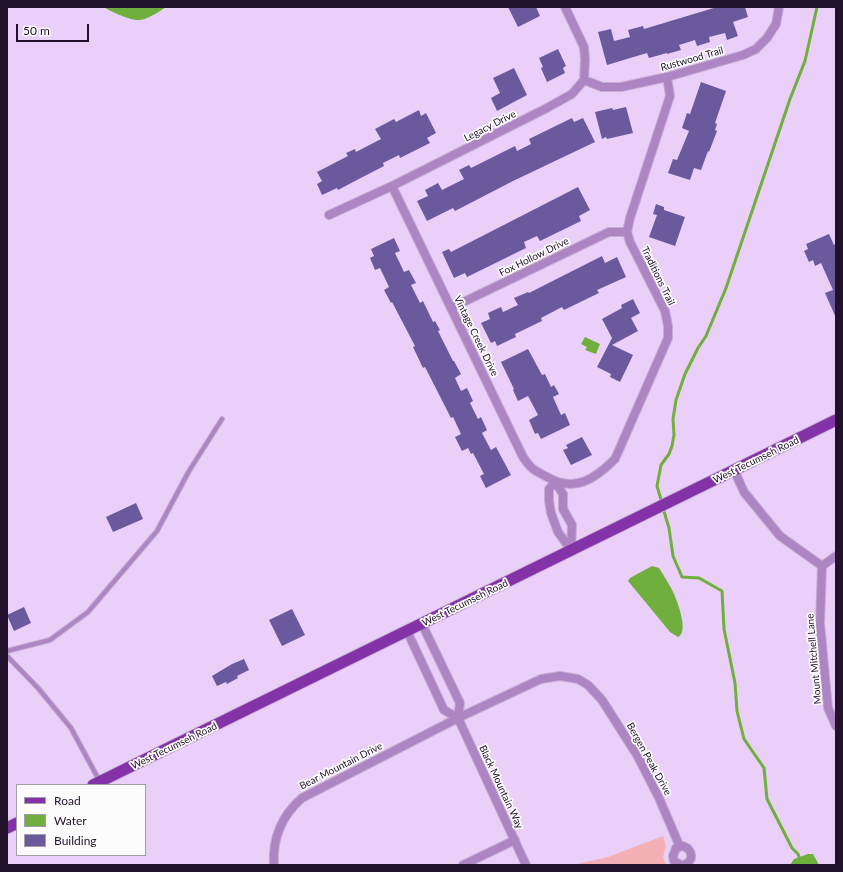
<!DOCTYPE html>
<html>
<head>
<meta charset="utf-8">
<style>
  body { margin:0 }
  #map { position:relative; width:843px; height:872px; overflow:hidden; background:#eacff9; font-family:Lato,sans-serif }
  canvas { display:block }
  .frame { position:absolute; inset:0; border:8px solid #22112a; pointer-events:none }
  .legend { position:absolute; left:16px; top:784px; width:130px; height:72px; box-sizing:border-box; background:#fcfcfc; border:1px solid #a59ea8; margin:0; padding:5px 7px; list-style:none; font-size:12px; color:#22112a }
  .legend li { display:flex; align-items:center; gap:8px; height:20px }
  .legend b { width:20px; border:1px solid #a59ea8 }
  .scale { position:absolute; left:16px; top:24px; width:73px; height:18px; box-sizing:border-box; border:2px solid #22112a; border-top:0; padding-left:5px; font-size:12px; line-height:14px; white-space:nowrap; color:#22112a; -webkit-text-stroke:3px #fcfcfc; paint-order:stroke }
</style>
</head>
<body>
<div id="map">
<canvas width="843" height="872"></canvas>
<div class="frame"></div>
<ul class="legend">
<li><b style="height:5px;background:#8432a8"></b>Road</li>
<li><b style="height:11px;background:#70ae3e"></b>Water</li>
<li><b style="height:11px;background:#6a5a9d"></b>Building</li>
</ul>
<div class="scale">50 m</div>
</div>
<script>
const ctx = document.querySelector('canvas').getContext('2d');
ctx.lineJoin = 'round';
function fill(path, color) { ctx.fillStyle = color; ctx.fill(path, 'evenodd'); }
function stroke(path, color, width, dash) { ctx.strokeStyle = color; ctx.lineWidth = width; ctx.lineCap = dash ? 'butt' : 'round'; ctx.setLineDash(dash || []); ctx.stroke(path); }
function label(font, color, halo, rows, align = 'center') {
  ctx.font = font + ' Lato,sans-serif'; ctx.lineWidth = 3.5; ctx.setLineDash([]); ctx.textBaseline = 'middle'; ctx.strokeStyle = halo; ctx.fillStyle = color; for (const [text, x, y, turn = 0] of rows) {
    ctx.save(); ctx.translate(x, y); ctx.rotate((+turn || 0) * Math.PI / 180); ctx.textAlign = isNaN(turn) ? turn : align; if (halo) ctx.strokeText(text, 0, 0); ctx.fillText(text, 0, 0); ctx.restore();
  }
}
fill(new Path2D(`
  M663 836 666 846 663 857 666 865H572L608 857Z`), '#f5b0b6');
fill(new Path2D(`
  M104 7H166C159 12 145 21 137 20 130 20 109 11 104 7Z
  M585 337 600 344 596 354 585 350 587 347 581 344Z
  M652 566 659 568C664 576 670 585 674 594 678 603 689 633 678 637L670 632 628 581 630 578Z
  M808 854H813L819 865H790L794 859Z`), '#70ae3e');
stroke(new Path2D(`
  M662 503 657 486 661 465 669 454 672 446 674 435 673 419 676 400 685 374 698 348 706 336 726 288 790 99 805 61 817 7
  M663 508 669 528 673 556 682 577 699 578 722 591 724 629 735 683 737 711 744 739 764 768 767 799 792 848 798 854 802 865`), '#70ae3e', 3);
fill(new Path2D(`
  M508 7H536L540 16 518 27Z
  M717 7H745L748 17 733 22 738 36 727 40 725 33 709 37 710 42 697 46 695 40 679 45 681 50 667 54V53L649 58 647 53 607 65 598 32 611 29 614 41 630 37 628 30 643 26 644 29Z
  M558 49 566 66 563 68 565 73 547 82 541 68 543 67 539 58Z
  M514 68 527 95 497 111 491 98 500 93 493 78Z
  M701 82 726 91 715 123 717 124 715 130 717 131 709 152 708 151 701 170 694 168 690 180 668 173 673 159 677 160 689 131 682 128 687 113 690 114Z
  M626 107 633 133 607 139 606 137 602 139 595 112 612 108 613 110Z
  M419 110 421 116 426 113 436 133 427 138 430 143 400 158 399 155 383 163 384 166 355 181 338 190 337 188 322 195 317 184 322 181 317 172 348 156 346 153 355 149 356 152 381 139 375 129 394 119 396 122Z
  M572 118 574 122 583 118 595 142 513 181 455 211 453 208 427 221 417 201 428 196 425 190 438 183 442 190 464 179 459 170 469 165 471 168 515 146 517 151 531 144 529 139Z
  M578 187 590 210 579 216 581 221 540 241 537 236 524 242 526 248 467 277 465 273 454 278 442 252 449 249 451 252Z
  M656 204 664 207V210L685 217 675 246 649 237 657 215 653 214Z
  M829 234 834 245 836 244V318L825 293 833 290 821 263 815 266 813 260 809 262 804 251 808 249 806 244Z
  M394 238 400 251 395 253 404 272 409 270 416 283 411 285 420 303 423 301 433 322 435 321 440 330 438 331 453 361H454L461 374 455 378 461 391 467 388 473 401 470 403 478 419 481 417 487 430 482 433 491 450 496 447 511 475 486 488 480 476 484 474 473 453 471 454 468 448 462 451 455 437 461 434 453 417 451 418 425 367 423 368 413 347 415 346 392 302 391 303 384 290 389 287 380 268 375 270 370 258 374 256 371 249Z
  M602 256 605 263 617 257 626 277 597 290 599 293 564 310 562 307 541 318 542 321 515 334 516 337 497 346 495 341 491 343 481 323 490 319 488 313 501 307 503 312 518 305 514 298 528 292 529 293Z
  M633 299 640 313 631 318 638 331 612 345 633 355 620 382 610 377 611 374 597 367 612 338 602 319 622 308 621 305Z
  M528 349 542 375 545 374 551 387 554 385 559 394 553 397 561 415 565 413 570 425 541 439 538 433 535 434 529 420 538 415 528 396 518 401 513 390 514 389 501 362Z
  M582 437 592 455 571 465 563 450 568 448 566 445Z
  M136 503 143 519 113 532 106 517Z
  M24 607 31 623 14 631 7 615Z
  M292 609 305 635 282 646 269 620Z
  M244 659 249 670 237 676 238 678 227 684 226 682 217 686 212 676 232 664Z`), '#6a5a9d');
const service = new Path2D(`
  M7 651 50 640 88 612 157 531 189 471 222 419
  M7 656 38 688 71 728 99 780`);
const minor = new Path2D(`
  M584 80 602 87H621L667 77 743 55 756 49 767 38 776 24 779 7
  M392 186 523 457C531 469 534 470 547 477 575 493 595 479 615 459L668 338V326L665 311 630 242 627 232 630 218 670 96 667 77
  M329 215 392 186 547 108 572 94 584 80 585 60 584 47 565 7
  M451 308 609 232H627
  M734 470 744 492 780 536 822 566
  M555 482 563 494V509L572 525 571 550 558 532 551 513 549 501V489Z
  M822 566 820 623 828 708 836 726
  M822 566 836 556
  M422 624 460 703 458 718
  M407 631 444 710 458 718 526 865
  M274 865C272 839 282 815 302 798L458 718 541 679 560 676 578 679 588 685 602 700 637 755 659 798 680 847
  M463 865 515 840
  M681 865 674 861 673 856 676 848 683 846C694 850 694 862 683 865`);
const primary = new Path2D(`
  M93 785 836 420
  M7 828 17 823`);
stroke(service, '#c6add4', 6);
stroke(minor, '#c6add4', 10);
stroke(primary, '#c6add4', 13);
stroke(service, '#ad85c2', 4);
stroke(minor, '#ad85c2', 8);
stroke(primary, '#8432a8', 11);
label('10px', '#22112a', '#fcfcfc', [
  ["Rustwood Trail",692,59,-16],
  ["Legacy Drive",490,126,-27],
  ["Fox Hollow Drive",534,257,-26],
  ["Traditions Trail",658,276,64],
  ["Vintage Creek Drive",476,336,64],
  ["West Tecumseh Road",756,460,-26],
  ["West Tecumseh Road",465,603,-26],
  ["Mount Mitchell Lane",814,659,-95],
  ["West Tecumseh Road",174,746,-26],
  ["Bergen Peak Drive",649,759,61],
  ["Bear Mountain Drive",341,766,-27],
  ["Black Mountain Way",501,787,65]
]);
</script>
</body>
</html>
